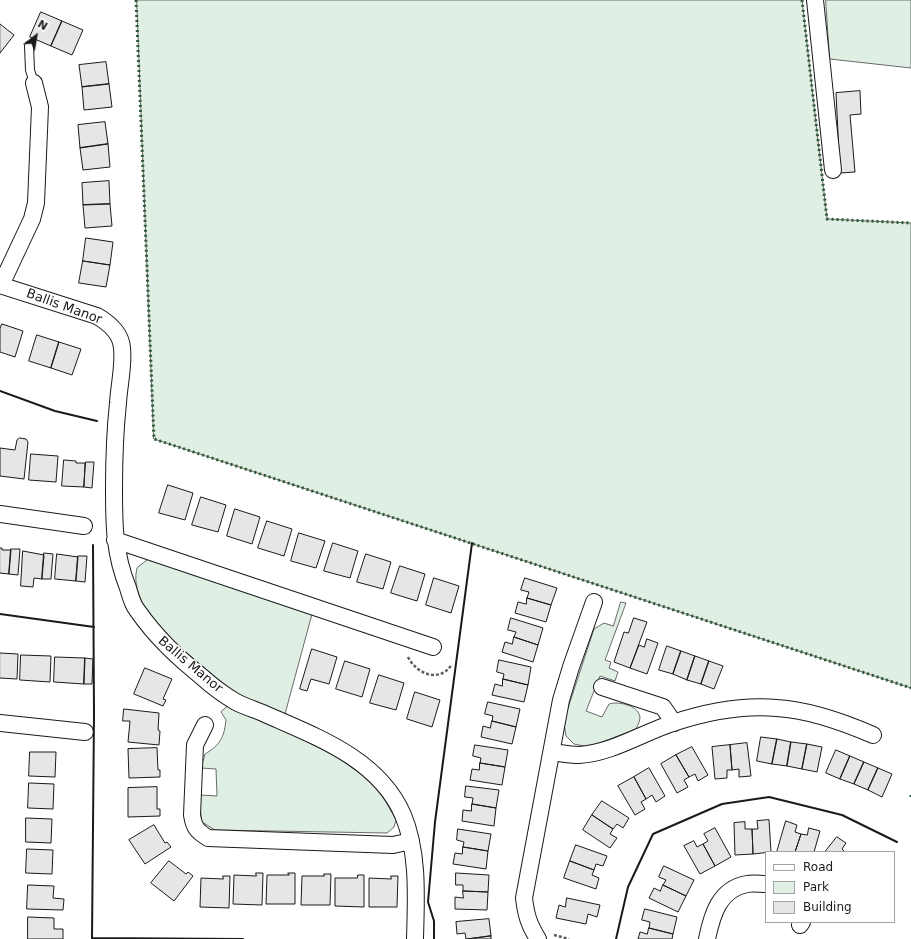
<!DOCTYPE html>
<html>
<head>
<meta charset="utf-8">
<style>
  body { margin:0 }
  #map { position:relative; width:911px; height:939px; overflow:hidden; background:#fff; font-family:"DejaVu Sans",sans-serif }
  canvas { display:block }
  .legend { position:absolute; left:765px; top:851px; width:130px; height:72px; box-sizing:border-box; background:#fff; border:1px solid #a3a3a3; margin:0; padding:5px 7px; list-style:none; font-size:12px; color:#1a1a1a }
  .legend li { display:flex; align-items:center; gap:8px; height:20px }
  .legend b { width:20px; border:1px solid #a3a3a3 }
  .north { position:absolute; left:16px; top:16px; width:40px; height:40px; -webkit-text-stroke:3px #fff; paint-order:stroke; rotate:31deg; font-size:11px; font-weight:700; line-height:16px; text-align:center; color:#1a1a1a }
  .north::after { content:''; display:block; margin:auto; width:14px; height:18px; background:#1a1a1a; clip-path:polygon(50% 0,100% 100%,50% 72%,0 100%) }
</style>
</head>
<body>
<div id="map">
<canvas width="911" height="939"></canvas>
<ul class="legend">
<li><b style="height:5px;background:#fff"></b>Road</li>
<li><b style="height:11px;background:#e0efe3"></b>Park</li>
<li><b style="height:11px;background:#e6e6e6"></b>Building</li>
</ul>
<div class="north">N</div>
</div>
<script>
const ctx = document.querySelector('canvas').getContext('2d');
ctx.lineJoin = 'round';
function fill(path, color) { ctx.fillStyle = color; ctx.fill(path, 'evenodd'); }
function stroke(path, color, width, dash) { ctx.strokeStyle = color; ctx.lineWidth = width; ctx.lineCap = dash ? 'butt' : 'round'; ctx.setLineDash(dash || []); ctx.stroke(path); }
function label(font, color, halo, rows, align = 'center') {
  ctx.font = font + ' "DejaVu Sans",sans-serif'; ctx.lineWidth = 3; ctx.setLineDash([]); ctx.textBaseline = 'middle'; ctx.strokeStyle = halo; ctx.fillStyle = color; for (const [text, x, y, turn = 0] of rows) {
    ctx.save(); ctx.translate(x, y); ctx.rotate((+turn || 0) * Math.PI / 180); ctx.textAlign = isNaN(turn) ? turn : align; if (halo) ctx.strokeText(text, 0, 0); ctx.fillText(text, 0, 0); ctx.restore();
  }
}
const green = new Path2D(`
  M137 0H802L827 219 911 223V688L154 439Z
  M826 0H911V68L830 59Z
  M149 559 312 614 285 714C270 707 253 703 239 695 226 686 213 675 201 665 176 644 127 605 137 568Z
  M621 602 626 603 605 660 611 662 609 668 618 672 615 681 600 676 586 711 602 717 609 704C618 701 638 705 640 717 640 721 638 725 636 729L589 747 574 744 566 736 564 723 566 714 594 629 604 623 613 626Z
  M228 706 333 754 371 781 385 800 396 820 394 827 387 833 215 830 202 822 200 808V795L217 796 216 769 201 768 205 754C220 745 224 738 226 720L221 712Z`);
fill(green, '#e0efe3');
stroke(green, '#6a6a6a', 1);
const building = new Path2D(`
  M41 12 62 21 51 46 30 37Z
  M62 21 83 30 72 55 51 46Z
  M0 24 14 35 0 53Z
  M106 62 109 84 82 87 79 65Z
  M109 84 112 107 84 110 82 87Z
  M860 91 861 114 850 115 855 172 840 173 836 93Z
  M105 122 108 144 80 148 78 125Z
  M108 144 110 167 83 170 80 148Z
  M109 181 110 204 83 205 82 183Z
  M110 204 112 226 85 228 83 205Z
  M86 238 113 242 110 265 83 261Z
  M83 261 110 265 106 287 79 283Z
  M2 324 23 331 15 357 0 352V329Z
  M37 335 59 342 51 368 29 361Z
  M59 342 81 349 72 375 51 368Z
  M20 438 26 439 28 442 24 479 0 476V448L15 450 17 440Z
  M31 454 58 456 56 482 29 480Z
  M64 460 76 461V463H85L84 487 62 486Z
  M86 462H94L92 488 84 487Z
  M168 485 193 493 185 520 159 513Z
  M201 497 226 505 218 532 192 525Z
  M235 509 260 517 252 544 227 536Z
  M267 521 292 529 284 556 258 548Z
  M299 533 325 541 316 568 291 561Z
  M333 543 358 551 350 578 324 571Z
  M0 548H2V550H11L9 574 0 573Z
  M11 549H20L18 575 9 574Z
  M23 551 44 555 42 579 34 578 33 587 21 586Z
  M44 553 53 554 51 579H42Z
  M57 554 78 557 76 581 55 579Z
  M366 554 391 562 383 589 357 582Z
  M78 556H87L85 582 76 581Z
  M400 566 425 574 417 601 391 593Z
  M434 578 459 586 451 613 426 605Z
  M525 578 557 588 551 605 527 598 529 592 521 590Z
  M527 598 551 605 546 622 515 613 518 602 526 604Z
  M511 618 543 628 538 645 514 637 516 632 508 630Z
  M634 618 647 622 630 668 614 662 624 632 628 633Z
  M514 637 538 645 533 662 502 652 505 642 512 644Z
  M647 639 658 643 647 674 630 668 639 645 644 647Z
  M667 646 681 651 673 674 659 670Z
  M312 649 337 657 329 684 311 679 307 691 300 689Z
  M681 651 695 656 687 680 673 674Z
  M0 653 18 654 17 679 0 678Z
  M21 655 51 656 50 682 20 680Z
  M695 656 709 661 701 684 687 680Z
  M55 657 85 658 84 684 54 682Z
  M85 658 93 659 92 684H84Z
  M499 660 531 667 528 685 503 679 504 674 497 672Z
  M345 661 370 669 362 697 336 689Z
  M709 661 723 666 714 689 701 684Z
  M145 668 172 679 163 699 166 700 163 706 134 694Z
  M379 675 404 683 396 710 370 703Z
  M503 679 528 685 524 702 492 695 495 684 502 686Z
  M415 692 440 700 432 727 407 719Z
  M488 702 520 709 516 727 492 721 493 716 485 714Z
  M124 709 159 713 158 730 160 731 159 745 128 742 130 721H123Z
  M492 721 516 727 512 744 481 737 483 726 490 728Z
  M761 737 777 739 772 764 757 761Z
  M777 739 791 742 787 766 772 764Z
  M791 742 807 744 802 769 787 766Z
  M747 743 751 776 739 777V769L732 770 730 745Z
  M807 744 822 747 817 772 802 769Z
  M475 745 508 750 505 767 480 763 481 758 473 756Z
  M730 745 732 770H727V778L715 779 712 747Z
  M692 747 708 775 698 781 695 774 689 777 676 755Z
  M157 748 158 770H160V777L129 778 128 749Z
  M836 750 850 756 840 779 826 773Z
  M30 752H56L55 777 29 776Z
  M676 755 689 777 684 780 688 787 677 793 661 764Z
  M850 756 864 762 854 784 840 779Z
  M864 762 878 768 868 790 854 784Z
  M480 763 505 767 502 785 470 780 472 769 479 770Z
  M649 768 665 796 656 802 652 795 646 799 634 777Z
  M878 768 892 774 882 797 868 790Z
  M634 777 646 799 641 802 645 809 635 815 618 786Z
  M29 783 54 784 53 809 28 808Z
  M466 786 499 790 496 808 472 804 473 798 465 797Z
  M157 787V809H160V816L128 817V788Z
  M602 801 629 818 623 828 617 824 613 829 592 815Z
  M472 804 496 808 494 826 462 821 463 810 471 811Z
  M592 815 613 829 610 834 617 838 610 848 583 830Z
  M26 818 52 819 51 843 26 842Z
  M769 820 771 852 753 854 752 829H758L757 821Z
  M786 821 797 825 795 832 801 834 795 852H777Z
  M745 822V829H752L753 854 735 855 734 823Z
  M154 825 165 843 167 842 171 847 145 864 129 840Z
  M715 828 731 857 715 866 703 844 708 841 704 834Z
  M809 828 820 831 814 852H795L801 834 807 835Z
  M458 829 491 834 488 851 463 847 464 842 457 840Z
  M837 837 846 843 842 849 845 852H825Z
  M694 841 697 847 703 844 715 866 700 874 684 846Z
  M576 845 607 856 603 866 596 864 594 870 570 861Z
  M463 847 488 851 486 869 453 864 455 853 462 854Z
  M27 849 53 850 52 874 26 873Z
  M169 861 186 874 188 872 193 876 174 901 151 883Z
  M570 861 594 870 592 875 599 878 596 889 564 878Z
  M664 866 694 880 686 896 663 885 666 880 659 877Z
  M256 873H263L262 905 233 904 234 875 256 876Z
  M288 873H295V904H266L267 875H289Z
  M456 873 489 875 488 892 463 891V885H456Z
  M324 874H331L330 905H301L302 876H324Z
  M358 875H364V907L335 906V878H357Z
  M223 876H230L229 908 200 907 201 878 223 879Z
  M391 876H398L397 907H369V878L391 879Z
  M28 885 54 886 53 898 64 899 63 910 27 909Z
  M663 885 686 896 678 912 649 898 654 888 660 891Z
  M463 891 488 892 487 910 455 909V897L463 898Z
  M567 898 600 905 597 917 588 914 586 924 556 918 559 905 565 907Z
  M645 909 677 917 673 934 649 928 650 922 642 920Z
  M28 917 54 918V929H63V939H28Z
  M489 919 491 936 466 939 465 933 457 934 456 922Z
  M649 928 673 934 672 939H638L640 932 647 934Z
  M491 936V939H468Z`);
fill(building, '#e6e6e6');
stroke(building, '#1a1a1a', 1);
const service = new Path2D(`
  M29 46 30 70 34 83`);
const minor = new Path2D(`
  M815 0 833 170
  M0 285 97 316C109 323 121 333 122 348 124 366 119 385 118 403 115 431 114 460 114 488 114 525 114 553 128 588 130 595 132 604 137 610 156 637 176 656 202 677 212 686 224 695 236 702 246 707 256 710 265 714 317 737 379 759 403 815 419 853 416 899 415 939
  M1 285 32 219 36 203 40 107 34 83
  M0 514 84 526
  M115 540 433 647
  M602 687 663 707 674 723
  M0 723 85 732
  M205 725 195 745 192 815C194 828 197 831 208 838L393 845 411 841
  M552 752C560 753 570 755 579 755 612 753 642 733 673 723 706 712 742 705 777 708 810 710 843 722 873 735
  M800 925 802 922
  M538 939C529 925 526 915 524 898L561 700 571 667 594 602
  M707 939C712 915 719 889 747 884 753 883 760 884 766 884`);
stroke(service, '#1a1a1a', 10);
stroke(minor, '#1a1a1a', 18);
stroke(new Path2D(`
  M408 657C417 675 441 683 452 664
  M554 935 569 939`), '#5f5f5f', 2.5, [3, 2]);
stroke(service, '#fff', 8);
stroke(minor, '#fff', 16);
stroke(new Path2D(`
  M136 0 154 439 911 688
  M802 0 827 219 911 223
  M911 795V800`), '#2b5a34', 3, [2, 3]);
stroke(new Path2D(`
  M0 391 55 411 97 421
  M0 614 94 627
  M92 938 94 714 93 545
  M92 939V938L243 939
  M434 939V921L428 902 435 822 472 543
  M616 939 628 887 653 834 722 804 769 797 842 815 897 842`), '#1a1a1a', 2);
label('13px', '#1a1a1a', '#fff', [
  ["Ballis Manor",64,307,20],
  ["Ballis Manor",190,665,40]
]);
</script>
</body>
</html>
